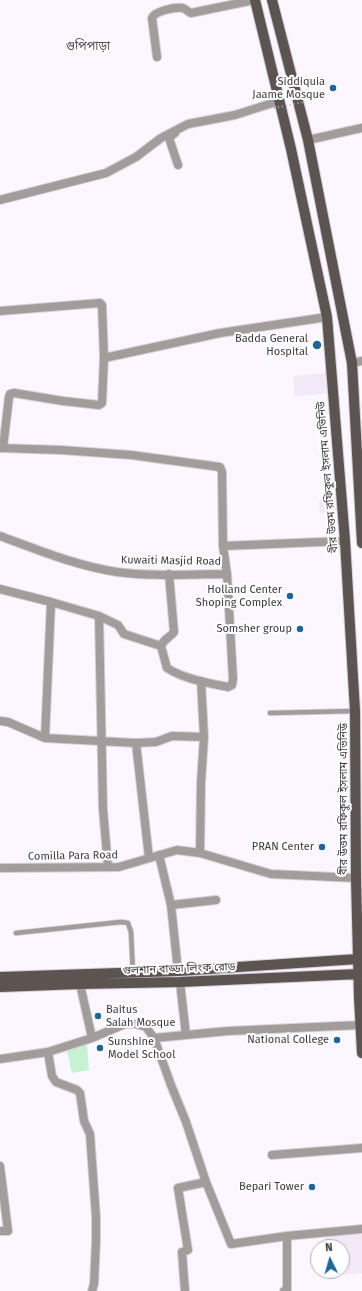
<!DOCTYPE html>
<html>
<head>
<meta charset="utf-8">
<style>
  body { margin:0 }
  #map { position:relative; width:362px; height:1291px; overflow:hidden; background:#fbf6ff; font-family:"Fira Sans",sans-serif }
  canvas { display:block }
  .north { position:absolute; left:310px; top:1239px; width:40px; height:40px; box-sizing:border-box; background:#fff; border:1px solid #b1b0b2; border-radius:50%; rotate:355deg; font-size:11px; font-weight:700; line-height:16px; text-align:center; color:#3c3a3e }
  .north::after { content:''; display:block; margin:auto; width:14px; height:18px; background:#1c6699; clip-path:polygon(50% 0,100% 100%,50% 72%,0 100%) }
</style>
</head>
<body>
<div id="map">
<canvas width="362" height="1291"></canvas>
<div class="north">N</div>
</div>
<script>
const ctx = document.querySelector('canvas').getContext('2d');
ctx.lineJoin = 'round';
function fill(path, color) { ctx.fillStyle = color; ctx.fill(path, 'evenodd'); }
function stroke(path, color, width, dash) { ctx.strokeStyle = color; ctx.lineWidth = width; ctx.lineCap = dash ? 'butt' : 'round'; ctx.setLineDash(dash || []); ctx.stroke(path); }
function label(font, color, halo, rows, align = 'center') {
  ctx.font = font + ' "Fira Sans","Noto Sans Bengali",sans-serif'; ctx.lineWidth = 4; ctx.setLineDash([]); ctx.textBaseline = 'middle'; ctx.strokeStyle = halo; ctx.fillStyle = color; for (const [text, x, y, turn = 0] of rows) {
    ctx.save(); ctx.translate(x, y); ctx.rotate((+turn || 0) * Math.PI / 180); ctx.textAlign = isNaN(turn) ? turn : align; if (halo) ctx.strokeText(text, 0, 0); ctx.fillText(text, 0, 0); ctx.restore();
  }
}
fill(new Path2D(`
  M330 373 332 393 295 396 293 376Z
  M344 499 345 511 320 513 319 501Z
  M362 1232V1273L330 1276 329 1271H342V1247H327L326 1233Z`), '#f2e8f8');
fill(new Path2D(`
  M87 1044 89 1070 72 1073 67 1051Z`), '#c6f2d3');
const lane = new Path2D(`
  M270 713 355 711
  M16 933 121 922 128 923 131 932 133 973`);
const street = new Path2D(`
  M157 57 152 18C155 11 174 7 183 8 186 9 188 12 191 13L254 0
  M175 133 169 138 178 165
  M308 140 362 128
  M0 200 106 173 136 157 161 138 188 124 235 115 279 101
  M0 311 100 303 102 305 104 358 220 333 327 317
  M352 363 362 361
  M0 448 61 450 131 455 220 467 222 472 223 546
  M3 448 9 397 10 394 14 393 63 401 99 405 102 403 104 358
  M0 536C38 550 77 566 117 572 153 577 191 574 227 574
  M0 589 51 602 99 616 118 625 124 634 161 646 167 668C184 679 208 683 228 687L232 685 233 679 227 574 223 546 345 541
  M99 616 103 809 108 867
  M161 646C165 637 170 638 174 632L169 574
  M0 721 8 722 45 738 136 743 156 742 172 736 204 737
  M45 738 51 602
  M136 743 149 858
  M200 853 201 783 204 737 201 681
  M159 855 171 905 178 971
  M0 868 119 867 177 850 200 853 271 874 356 878
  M171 905 216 900
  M180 982 186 1035
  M80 984 92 1038 125 1024H136L146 1027 154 1038 171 1085 186 1122 206 1182 178 1188 188 1250 182 1252 185 1291
  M154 1038 228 1031 360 1025
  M48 1052 52 1076 56 1082 77 1090 80 1093 84 1121 90 1134 96 1217V1241L94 1284 92 1291
  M0 1059 48 1052 92 1038
  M272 1155 362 1148
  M0 1166 8 1231H0
  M206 1182 231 1244 287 1236 362 1229
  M284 1291 287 1290V1236`);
const primary = new Path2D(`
  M255 0 291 149 327 317 345 541 355 711 356 878 359 997 362 1053
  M272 0 308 140 352 363 362 543
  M0 977 178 971 358 959
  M0 987 80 984 180 982 359 974`);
stroke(lane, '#d5d0d8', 6);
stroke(street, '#d5d0d8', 10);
stroke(primary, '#d5d0d8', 12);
stroke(lane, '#a29d9b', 4.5);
stroke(street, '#a29d9b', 8);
stroke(primary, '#5b5450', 10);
stroke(new Path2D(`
  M274 108 304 102`), '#b3afb6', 2, [1, 3]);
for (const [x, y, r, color] of [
  [333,88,4,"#1c6699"],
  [317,345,5,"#1c6699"],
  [290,596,4,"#1c6699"],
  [300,629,4,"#1c6699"],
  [322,847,4,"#1c6699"],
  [98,1016,4,"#1c6699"],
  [337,1040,4,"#1c6699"],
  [100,1048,4,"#1c6699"],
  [312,1187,4,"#1c6699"]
]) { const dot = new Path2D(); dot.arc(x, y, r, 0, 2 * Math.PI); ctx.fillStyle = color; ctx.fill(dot); stroke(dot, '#fff', 1.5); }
label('11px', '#3c3a3e', '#fff', [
  ["Siddiquia",325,82],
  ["Jaame Mosque",325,95],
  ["Badda General",308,339],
  ["Hospital",308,352],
  ["Holland Center",282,590],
  ["Shoping Complex",282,603],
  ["Somsher group",292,629],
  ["PRAN Center",314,847],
  ["Baitus",106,1010,"left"],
  ["Salah Mosque",106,1023,"left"],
  ["National College",329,1040],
  ["Sunshine",108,1042,"left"],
  ["Model School",108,1055,"left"],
  ["Bepari Tower",304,1187]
], 'right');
label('11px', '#3c3a3e', '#fff', [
  ["বীর উত্তম রফিকুল ইসলাম এভিনিউ",328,477,-95],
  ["Kuwaiti Masjid Road",171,561,1],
  ["বীর উত্তম রফিকুল ইসলাম এভিনিউ",344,799,-90],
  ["Comilla Para Road",73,856,-1],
  ["গুলশান বাড্ডা লিংক রোড",179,969,-2]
]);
label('12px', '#514c53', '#fff', [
  ["গুপিপাড়া",88,47]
]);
</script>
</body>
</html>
